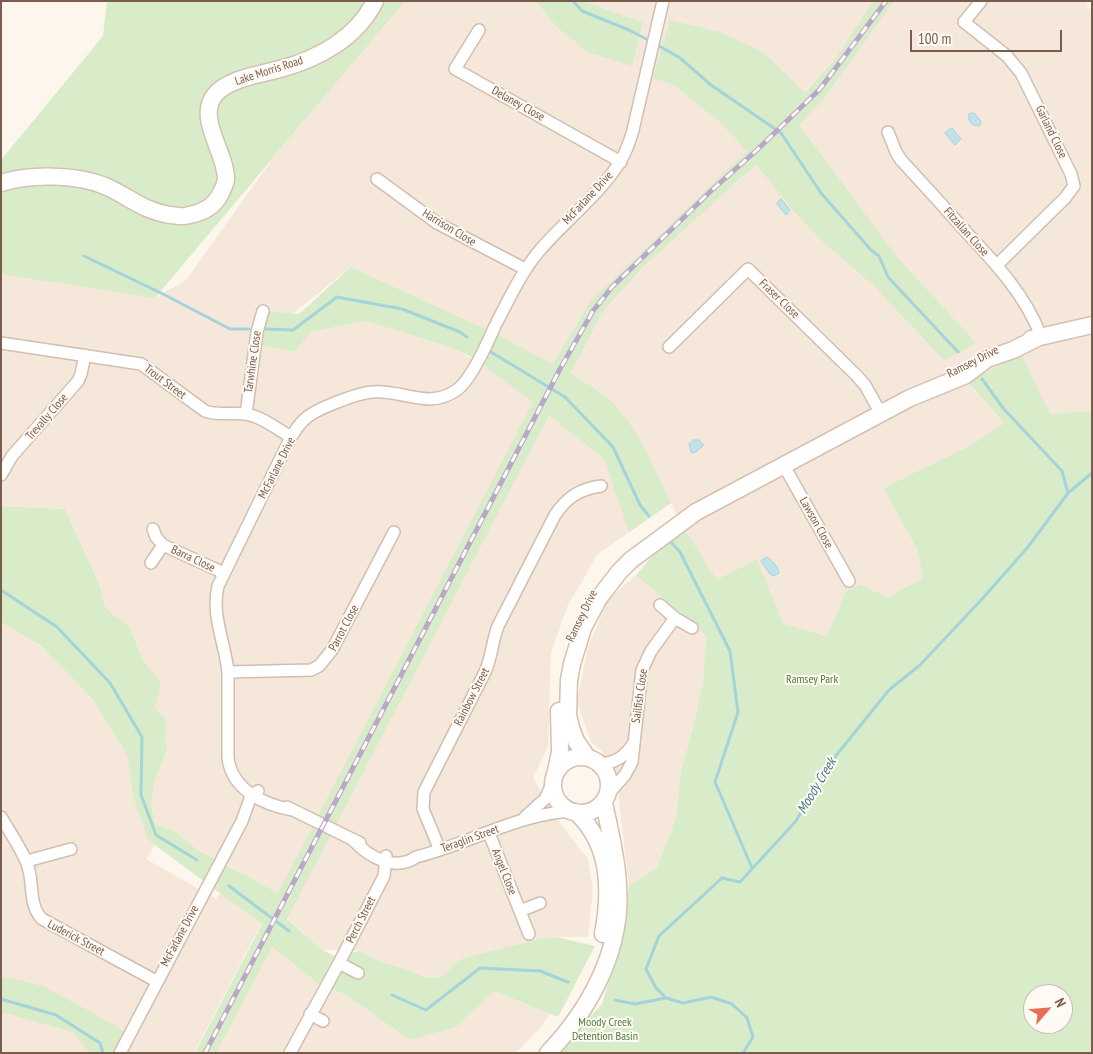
<!DOCTYPE html>
<html>
<head>
<meta charset="utf-8">
<style>
  body { margin:0 }
  #map { position:relative; width:1093px; height:1054px; overflow:hidden; background:#fdf6ec; font-family:"PT Sans Narrow",sans-serif }
  canvas { display:block }
  .frame { position:absolute; inset:0; border:2px solid #7a5c4d; pointer-events:none }
  .north { position:absolute; left:1023px; top:984px; width:50px; height:50px; box-sizing:border-box; background:#fffaf3; border:1px solid #cabbb1; border-radius:50%; rotate:63deg; font-size:14px; font-weight:700; line-height:20px; text-align:center; color:#7a5c4d }
  .north::after { content:''; display:block; margin:auto; width:18px; height:22px; background:#e76f51; clip-path:polygon(50% 0,100% 100%,50% 72%,0 100%) }
  .scale { position:absolute; left:910px; top:30px; width:152px; height:22px; box-sizing:border-box; border:2px solid #7a5c4d; border-top:0; padding-left:6px; font-size:15px; line-height:18px; white-space:nowrap; color:#7a5c4d; -webkit-text-stroke:4px #fffaf3; paint-order:stroke }
</style>
</head>
<body>
<div id="map">
<canvas width="1093" height="1054"></canvas>
<div class="frame"></div>
<div class="north">N</div>
<div class="scale">100 m</div>
</div>
<script>
const ctx = document.querySelector('canvas').getContext('2d');
ctx.lineJoin = 'round';
function fill(path, color) { ctx.fillStyle = color; ctx.fill(path, 'evenodd'); }
function stroke(path, color, width, dash) { ctx.strokeStyle = color; ctx.lineWidth = width; ctx.lineCap = dash ? 'butt' : 'round'; ctx.setLineDash(dash || []); ctx.stroke(path); }
function label(font, color, halo, rows, align = 'center') {
  ctx.font = font + ' "PT Sans Narrow",sans-serif'; ctx.lineWidth = 4; ctx.setLineDash([]); ctx.textBaseline = 'middle'; ctx.strokeStyle = halo; ctx.fillStyle = color; for (const [text, x, y, turn = 0] of rows) {
    ctx.save(); ctx.translate(x, y); ctx.rotate((+turn || 0) * Math.PI / 180); ctx.textAlign = isNaN(turn) ? turn : align; if (halo) ctx.strokeText(text, 0, 0); ctx.fillText(text, 0, 0); ctx.restore();
  }
}
fill(new Path2D(`
  M403 1H536L555 25 643 22 583 1H1086L1092 14V411L1050 415 968 382 1004 423 971 445 883 488 917 549 923 578 888 597 860 584 828 636 783 623 757 559 717 581 685 530 671 503 598 554 568 605 551 652 548 746 533 778 560 823 588 859 593 889 588 937H556L460 959 442 977 427 978 402 968 380 962 359 951 322 950 233 868 196 849 177 832 155 824 151 804 155 782 168 748 165 741 167 720 155 708 160 683 143 660 129 626 106 609 98 581 65 509 1 506V268L155 298 186 280 271 161ZM351 267 477 325 570 373 536 396 453 348 366 321 256 343Z
  M636 575 706 636 703 682 694 724 681 771 676 818 657 868 629 886 618 793 602 751 591 742 577 702 588 647 609 598Z
  M1 622 38 645 54 659 93 700 128 757 133 797 148 840 155 844 146 859 216 899 221 892 261 924 194 1053H1Z
  M271 946 317 983 344 994 410 1040 456 1027 494 991 550 1014 540 1028 516 1053H215Z`), '#f5e8da');
fill(new Path2D(`
  M107 1H405L155 298 1 274V160L103 36Z
  M536 1H583L643 22 632 66 587 52 555 25Z
  M874 1H894L825 97 799 125 897 257 976 343 944 360 872 284 823 242 792 209 756 164 644 266 602 312 571 373C585 382 599 391 612 402 639 429 654 469 671 503L629 532 604 459 549 415 287 919 322 950 335 956 359 951 380 962 402 968 427 978 442 977 460 959 541 939 556 937 595 946 558 1017 494 991 456 1027 410 1040 344 994 317 983 272 947 216 1053H195L262 924 148 840 133 797 128 757 93 700 54 659 39 645 1 622V506L65 509 98 581 106 609 129 626 143 660 161 683 155 708 167 720 165 741 168 748 155 781 151 804 155 824 177 832 196 849 278 893 533 402 477 360 453 348 366 321 311 332 294 352 255 344 263 311 299 314 351 267 492 332 553 364 590 302 747 151 722 124 674 85 653 78 670 20 720 32 763 52 805 93 833 62Z
  M1021 354 1050 414 1092 411V1053H554L602 1004 621 942 629 886 657 868 676 818 681 771 694 724 703 682 706 636 636 575 656 552 685 530 717 580 757 559 783 623 827 636 846 591 860 584 888 597 923 578 917 549 883 488 971 445 1004 423 968 382ZM1033 994H1063V1024H1033Z
  M1 976 43 986 113 1024 124 1032 113 1053H90L73 1032 1 1012Z`), '#d8ecc9');
const water = new Path2D(`
  M974 113 981 121 980 125C973 128 967 121 969 114Z
  M952 128 961 139 955 145 945 133Z
  M781 199 790 210 786 215 777 204Z
  M693 440H699L703 444V446L694 453 691 452 689 444Z
  M767 557C773 561 778 567 779 573L774 576 770 574 761 561Z`);
fill(water, '#bfe3e8');
stroke(water, '#a5d3da', 1);
stroke(new Path2D(`
  M573 1 582 11 629 30 650 41
  M656 44 680 58 711 85 781 133 821 193 871 250 879 256 888 277 958 352
  M84 256 163 294 230 329H249
  M266 329 293 330 337 297 402 309 460 332 467 337
  M491 352 565 397 613 447 640 505 649 516
  M1068 493 1092 473
  M669 540 680 552 730 651 738 712 715 782 752 868
  M1 590 57 627 110 683 142 737 141 795 156 835 197 860
  M229 886 289 931
  M392 995 426 1010 480 968 540 971 568 982
  M1 999 56 1015 100 1043 103 1053
  M615 1000 635 1004 666 998
  M743 1053 753 1037 747 1018 732 1004 711 997 683 1003 666 998 656 988 646 969 659 936 722 878 740 882 796 821 830 763 889 690 920 665 983 598 1028 547 1068 493 1062 471 1003 408 982 379`), '#a5d3da', 3);
const street = new Path2D(`
  M981 1 964 22 1007 56 1021 73 1071 174 1074 186 1065 198 997 265
  M479 30 455 69 621 162
  M888 132 896 152 901 160C924 185 946 209 968 234 997 265 1025 295 1041 336
  M377 179 437 223 525 269
  M497 322C510 297 522 271 540 250 566 220 599 195 620 162 626 152 630 141 633 130L663 1
  M1 343 141 364 205 411C218 416 231 412 245 414 261 416 277 429 291 437
  M669 347 748 269 856 375 865 385 881 414
  M246 414 257 332 263 311
  M783 464 849 581
  M1 475 12 456 78 381 81 374 85 355
  M153 529 156 537 163 545 224 573
  M151 563 163 545
  M675 618 692 628
  M228 672 311 670 319 666 332 650 394 532
  M600 764C615 763 625 757 633 744
  M608 794 625 775 632 762 642 670 651 651 675 618 660 605
  M287 807 360 843
  M293 810C264 805 232 790 228 758V672C225 642 211 616 218 586L291 437C295 431 299 424 305 419 315 409 358 393 372 392 403 389 429 411 458 389 472 378 488 342 495 326
  M1 817C9 831 19 845 26 861 35 879 27 904 42 919L156 981
  M525 817 545 799 553 782
  M489 833 529 934
  M354 841C369 857 395 872 416 857 469 844 517 814 572 811
  M440 850 423 809 424 792 485 672C492 657 492 641 498 626L555 515C567 497 580 489 601 486
  M27 861 71 849
  M520 911 540 903
  M358 973 339 963 384 876 386 856
  M310 1014 323 1021
  M120 1053 242 821 251 796 258 791
  M290 1053 339 963`);
const secondary = new Path2D(`
  M1 183C30 174 76 174 105 186 130 197 141 210 170 215 175 215 180 217 185 216 201 213 214 208 221 193 223 188 226 183 226 179 226 153 197 119 214 96 226 79 261 74 280 69 318 59 357 38 375 1
  M1031 339 1092 325
  M587 757 576 741 571 728 568 715 569 680 572 664 583 628 599 598 619 572 631 560 696 512 910 398 966 375 987 359 1013 350 1041 336
  M553 785a28 28 0 1 1 56 0a28 28 0 1 1-56 0Z
  M556 771 560 752 559 711
  M576 812C611 845 611 890 603 934
  M548 1053C591 1008 623 948 618 885 617 857 609 829 604 802`);
stroke(street, '#d1beb0', 14);
stroke(secondary, '#d6c0b0', 19);
stroke(street, '#fff', 11);
stroke(secondary, '#fff', 16);
const rail = new Path2D(`
  M205 1053 560 369 593 311 612 287 712 190 757 150 820 89 886 1`);
stroke(rail, '#b9a8c9', 5);
stroke(rail, '#fffaf3', 3, [9]);
label('12px', '#7a5c4d', '#fffaf3', [
  ["Lake Morris Road",269,71,-18],
  ["Delaney Close",518,104,29],
  ["Garland Close",1051,132,64],
  ["McFarlane Drive",588,198,-47],
  ["Harrison Close",449,228,31],
  ["Fitzallan Close",966,232,48],
  ["Fraser Close",779,299,44],
  ["Tarwhine Close",253,362,-82],
  ["Ramsey Drive",973,362,-27],
  ["Trout Street",165,382,37],
  ["Trevally Close",47,417,-49],
  ["McFarlane Drive",277,468,-63],
  ["Lawson Close",816,523,61],
  ["Barra Close",193,559,25],
  ["Ramsey Drive",582,616,-64],
  ["Parrot Close",344,628,-62],
  ["Sailfish Close",640,696,-82],
  ["Rainbow Street",472,697,-63],
  ["Teraglin Street",470,839,-20],
  ["Angel Close",504,872,68],
  ["Perch Street",361,920,-63],
  ["McFarlane Drive",180,936,-62],
  ["Luderick Street",76,938,28]
]);
label('12px', '#537a41', '#fffaf3', [
  ["Ramsey Park",812,680],
  ["Moody Creek",605,1023],
  ["Detention Basin",605,1037]
]);
label('italic 14px', '#437c86', '#fffaf3', [
  ["Moody Creek",817,786,-59]
]);
</script>
</body>
</html>
